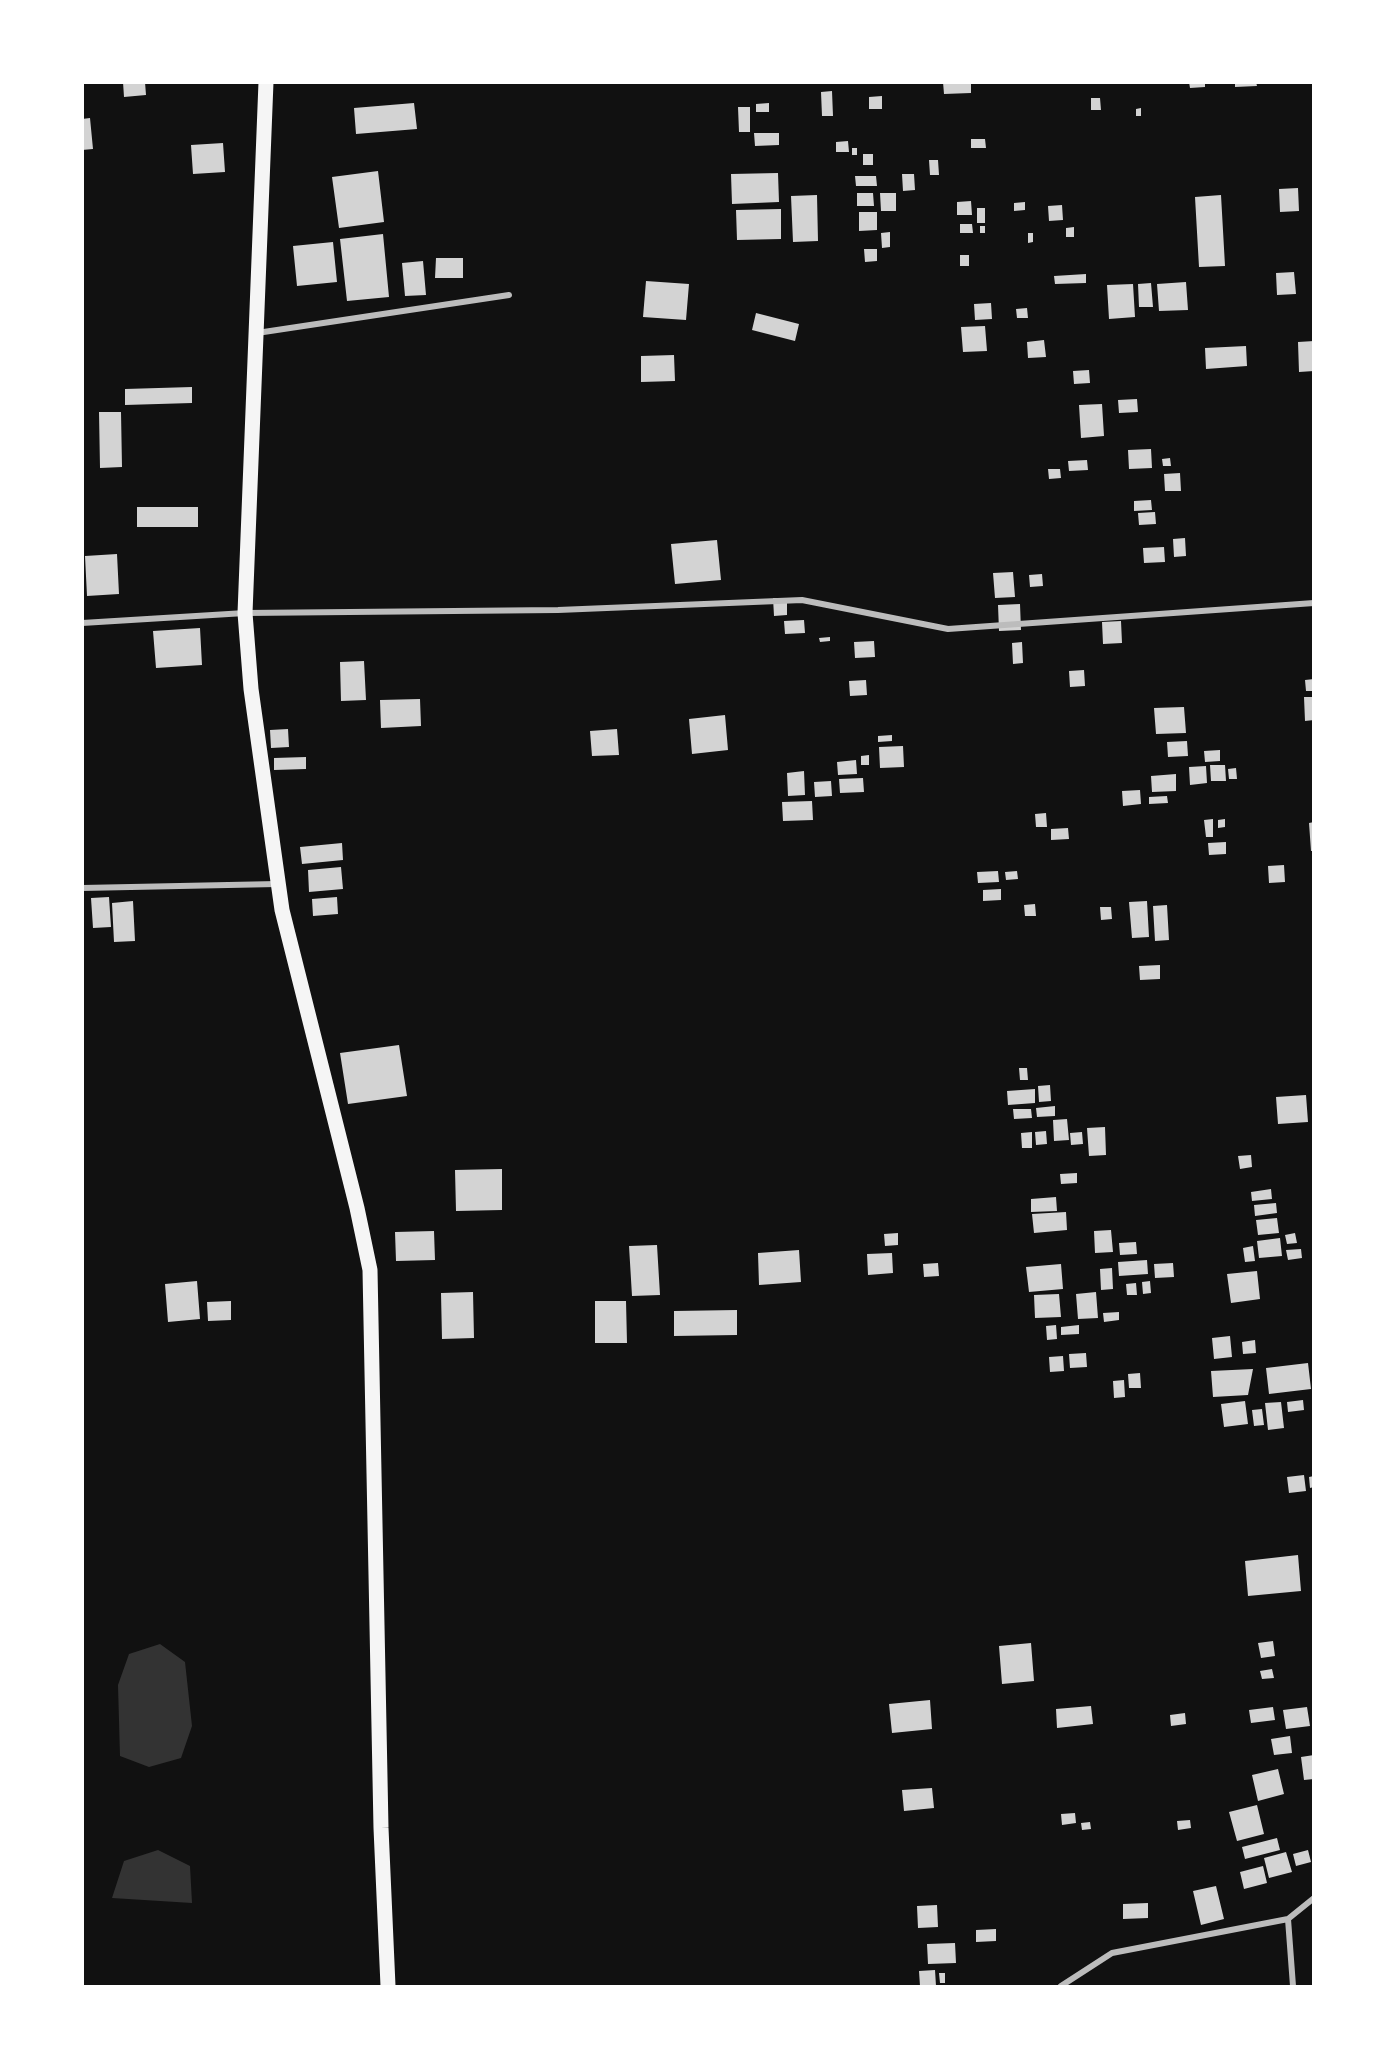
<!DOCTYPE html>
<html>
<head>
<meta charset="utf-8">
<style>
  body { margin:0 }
  #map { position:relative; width:1396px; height:2069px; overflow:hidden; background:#111; font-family:Literata,serif }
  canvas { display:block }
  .frame { position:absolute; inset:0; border:84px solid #fff; pointer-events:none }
</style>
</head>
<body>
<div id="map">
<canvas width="1396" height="2069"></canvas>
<div class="frame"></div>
</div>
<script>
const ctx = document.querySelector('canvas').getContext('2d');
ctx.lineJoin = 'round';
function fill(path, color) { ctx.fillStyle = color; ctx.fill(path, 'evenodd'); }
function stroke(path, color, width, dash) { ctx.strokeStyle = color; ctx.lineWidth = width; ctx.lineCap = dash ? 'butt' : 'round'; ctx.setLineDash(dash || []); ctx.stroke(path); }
fill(new Path2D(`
  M160 1644 185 1662 192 1726 181 1758 149 1767 120 1756 118 1685 129 1654Z
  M158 1850 190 1866 192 1903 112 1898 124 1861Z`), '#333');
fill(new Path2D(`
  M123 82H145L146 95 124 97Z
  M943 82H971V93L944 94Z
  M1189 82H1205V87L1190 88Z
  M1235 82H1256L1257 86 1235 87Z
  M832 91 833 116H822L821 92Z
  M882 96V109H869V97Z
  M1091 98H1100L1101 110H1091Z
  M414 103 417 129 356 134 354 108Z
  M769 103V112H756V104Z
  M738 107H750V132H739Z
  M1141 108V116H1136V109Z
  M90 118 93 149 82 150V119Z
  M754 133H779V145L755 146Z
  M971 139H985L986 148H971Z
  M848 141 849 152H836V142Z
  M223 143 225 172 193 174 191 145Z
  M852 148H857V155H852Z
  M863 154H873V165H863Z
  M929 160H938L939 175H930Z
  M378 171 384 222 339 228 332 177Z
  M778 173 779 202 732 204 731 174Z
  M902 174H914L915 190 903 191Z
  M855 176H876L877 186H856Z
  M1298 188 1299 211 1280 212 1279 189Z
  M857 193H873L874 206H857Z
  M880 193H896V211H881Z
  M817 195 818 241 793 242 791 196Z
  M1221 195 1225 266 1199 267 1195 197Z
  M971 201 972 215H957V202Z
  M1025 202V210L1014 211V203Z
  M1062 205 1063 220 1049 221 1048 206Z
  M977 208H985V223H977Z
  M781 209V239L737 240 736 210Z
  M859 212H877V230L859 231Z
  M960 224H972L973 233H960Z
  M980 226H985V233H980Z
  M1074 227V237H1066V228Z
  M890 232V247L882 248 881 233Z
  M1028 233H1033V242L1028 243Z
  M383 234 389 297 347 301 340 239Z
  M333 242 337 282 297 286 293 246Z
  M864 249H877V261L865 262Z
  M960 255H969V266H960Z
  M436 258H463V278H435Z
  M423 261 426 295 405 296 402 263Z
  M1294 272 1296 294 1277 295 1276 273Z
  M1086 274V283L1055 284 1054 276Z
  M646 281 689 284 686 320 643 317Z
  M1186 282 1188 310 1159 311 1157 284Z
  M1151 283 1153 307H1139L1138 284Z
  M1133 284 1135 317 1109 319 1107 285Z
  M991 303 992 319 975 320 974 304Z
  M1027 308 1028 318H1017L1016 309Z
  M756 313 799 324 795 341 752 330Z
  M985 326 987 351 963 352 961 327Z
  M1044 340 1046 357 1028 358 1027 342Z
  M1314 341V371L1299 372 1298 342Z
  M1246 346 1247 366 1206 369 1205 348Z
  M674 355 675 381 641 382V356Z
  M1089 370 1090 383 1074 384 1073 371Z
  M192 387V403L125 405V389Z
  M1137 399 1138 412 1119 413 1118 400Z
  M1102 404 1104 436 1081 438 1079 405Z
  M99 412H121L122 467 100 468Z
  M1151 449 1152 468 1129 469 1128 450Z
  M1170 458 1171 466H1163L1162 459Z
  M1087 460 1088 470 1069 471 1068 461Z
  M1048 469H1060L1061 478 1049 479Z
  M1180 473 1181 491H1165L1164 474Z
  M1151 500 1152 510 1134 511V501Z
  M137 507H198V527H137Z
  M1155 512 1156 524 1139 525 1138 513Z
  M1185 538 1186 556 1174 557 1173 539Z
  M717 540 721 580 675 584 671 544Z
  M1164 547 1165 562 1144 563 1143 548Z
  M117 554 119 594 87 596 85 556Z
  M1013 572 1015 597 995 598 993 573Z
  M1042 574 1043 586 1030 587 1029 575Z
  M773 598H787V615L774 616Z
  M1020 604 1021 630 999 631 998 605Z
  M804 620 805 633 785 634 784 621Z
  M1121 621 1122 643 1103 644 1102 622Z
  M200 628 202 665 156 668 153 631Z
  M830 637V641L820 642 819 638Z
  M874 641 875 657 855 658 854 642Z
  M1022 642 1023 663 1013 664 1012 643Z
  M364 661 366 700 341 701 340 662Z
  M1084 670 1085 686 1070 687 1069 671Z
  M1314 679V691H1306L1305 680Z
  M866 680 867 695 850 696 849 681Z
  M1304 697H1314V720L1305 721Z
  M420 699 421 726 381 728 380 700Z
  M1184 707 1186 733 1156 734 1154 708Z
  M725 715 728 750 692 754 689 719Z
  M288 729 289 747 271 748 270 730Z
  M617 729 619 755 592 756 590 731Z
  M892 735V741L878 742V736Z
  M1187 741 1188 756 1168 757 1167 742Z
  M903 746 904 767 880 768 879 747Z
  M1220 750V761L1205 762 1204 751Z
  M869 755V765H861V756Z
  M306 757V769L274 770V758Z
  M856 760 857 774 838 775 837 762Z
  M1210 765H1225L1226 781H1211Z
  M1206 766 1207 783 1190 785 1189 767Z
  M1236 768 1237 779H1229L1228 769Z
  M804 771 805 795 788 796 787 773Z
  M1176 774V791L1152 792 1151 776Z
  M863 778 864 792 840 793 839 779Z
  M831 781 832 796 815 797 814 782Z
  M1140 790 1141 804 1123 806 1122 791Z
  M1167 796 1168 803 1149 804V797Z
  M812 801 813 820 783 821 782 802Z
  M1046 813 1047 827H1036L1035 814Z
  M1213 819V837H1206L1204 820Z
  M1225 819V827L1218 828V820Z
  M1314 822V851H1311L1309 823Z
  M1068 828 1069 839 1051 840V829Z
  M1226 842V854L1209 855 1208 843Z
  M342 843 343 860 302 864 300 847Z
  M1284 865 1285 882 1269 883 1268 866Z
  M341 867 343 889 309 892 308 870Z
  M998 871 999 882 978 883 977 872Z
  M1017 871 1018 879 1006 880 1005 872Z
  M1001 889V900L983 901V890Z
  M109 897 111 927 93 928 91 898Z
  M337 897 338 914 313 916 312 899Z
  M133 901 135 941 114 942 112 903Z
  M1147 901 1149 937 1132 938 1129 902Z
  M1035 904 1036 916H1025L1024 905Z
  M1167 905 1169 940 1155 941 1153 906Z
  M1100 907H1111L1112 919 1101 920Z
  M1160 965V979L1140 980 1139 966Z
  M399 1045 407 1096 348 1104 340 1053Z
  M1019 1068H1027L1028 1080H1020Z
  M1050 1085 1051 1101 1039 1102 1038 1086Z
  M1035 1089V1103L1008 1105 1007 1091Z
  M1306 1095 1308 1122 1278 1124 1276 1097Z
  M1055 1106V1116L1037 1117 1036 1108Z
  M1013 1109H1031L1032 1118 1014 1119Z
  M1067 1119 1069 1140 1054 1141 1053 1120Z
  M1105 1127 1106 1155 1089 1156 1087 1128Z
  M1046 1131 1047 1144 1036 1145 1035 1132Z
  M1032 1132V1148H1022L1021 1133Z
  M1082 1132 1083 1144 1071 1145 1070 1133Z
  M1251 1155 1252 1167 1240 1169 1238 1156Z
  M502 1169V1210L456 1211 455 1170Z
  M1077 1173V1183L1061 1184 1060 1174Z
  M1271 1189 1272 1199 1252 1201 1251 1192Z
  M1056 1197 1057 1211 1031 1212V1199Z
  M1276 1203 1277 1213 1255 1216 1254 1205Z
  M1066 1212 1067 1230 1034 1233 1032 1214Z
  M1277 1218 1279 1233 1258 1235 1256 1220Z
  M1111 1230 1113 1252 1095 1253 1094 1231Z
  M434 1231 435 1260 396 1261 395 1232Z
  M898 1233V1245L885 1246 884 1234Z
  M1295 1233 1297 1243 1287 1244 1285 1235Z
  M1280 1238 1282 1256 1259 1258 1257 1241Z
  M1136 1242 1137 1254 1120 1255 1119 1243Z
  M657 1245 660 1295 632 1296 629 1246Z
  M1253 1246 1255 1261 1245 1262 1243 1248Z
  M1301 1249 1302 1258 1288 1260 1286 1250Z
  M799 1250 801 1282 759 1285 758 1253Z
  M892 1253 893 1273 868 1275 867 1254Z
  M1147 1260 1148 1274 1119 1276 1118 1262Z
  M938 1263 939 1276 924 1277 923 1264Z
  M1173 1263 1174 1277 1155 1278 1154 1264Z
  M1061 1264 1063 1289 1029 1292 1026 1267Z
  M1112 1268 1113 1289 1101 1290 1100 1269Z
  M1257 1271 1260 1299 1231 1303 1227 1274Z
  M197 1281 200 1319 168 1322 165 1284Z
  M1150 1281 1151 1293 1143 1294 1142 1282Z
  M1136 1283 1137 1295H1127L1126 1284Z
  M473 1292 474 1338 442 1339 441 1293Z
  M1096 1292 1098 1318 1078 1319 1076 1294Z
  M1059 1294 1061 1317 1035 1318 1034 1295Z
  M231 1301V1320L208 1321 207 1302Z
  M595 1301H626L627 1343H595Z
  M737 1310V1335L674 1336V1311Z
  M1119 1312V1320L1104 1322 1103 1313Z
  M1056 1325 1057 1339 1047 1340 1046 1326Z
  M1079 1325V1334L1061 1335V1327Z
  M1230 1336 1232 1357 1214 1359 1212 1338Z
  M1255 1340 1256 1353 1243 1354 1242 1342Z
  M1086 1353 1087 1367 1070 1368 1069 1354Z
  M1063 1356 1064 1371 1050 1372 1049 1357Z
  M1308 1363 1311 1389 1269 1394 1266 1368Z
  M1253 1369 1248 1395 1213 1397 1211 1371Z
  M1140 1373 1141 1388H1129L1128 1374Z
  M1124 1380 1125 1397 1114 1398 1113 1381Z
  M1303 1400 1304 1410 1288 1412 1287 1402Z
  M1245 1401 1248 1424 1224 1427 1221 1404Z
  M1281 1402 1284 1428 1268 1430 1265 1403Z
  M1262 1409 1264 1425 1254 1426 1252 1410Z
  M1304 1475 1306 1491 1289 1493 1287 1477Z
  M1314 1476V1487L1310 1488 1309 1477Z
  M1298 1555 1301 1591 1248 1596 1245 1561Z
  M1273 1641 1275 1656 1261 1658 1258 1643Z
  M1031 1643 1034 1681 1002 1684 999 1646Z
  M1272 1669 1274 1678 1262 1679 1260 1671Z
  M930 1700 932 1729 892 1733 889 1704Z
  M1091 1706 1093 1724 1057 1728 1056 1709Z
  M1273 1707 1275 1720 1251 1723 1249 1710Z
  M1307 1707 1310 1726 1286 1729 1283 1710Z
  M1185 1713 1186 1724 1171 1726 1170 1715Z
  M1290 1736 1292 1753 1274 1755 1271 1739Z
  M1314 1755V1779L1304 1780 1301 1757Z
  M1278 1769 1284 1794 1258 1801 1252 1775Z
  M932 1788 934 1808 904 1811 902 1790Z
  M1257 1805 1264 1834 1237 1841 1229 1812Z
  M1075 1813 1076 1823 1062 1825 1061 1814Z
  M1190 1820 1191 1828 1178 1830 1177 1821Z
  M1090 1822 1091 1829 1082 1830 1081 1823Z
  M1277 1838 1280 1850 1245 1859 1242 1847Z
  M1308 1850 1311 1862 1296 1866 1293 1854Z
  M1286 1852 1292 1872 1269 1878 1264 1858Z
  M1263 1866 1267 1883 1244 1889 1240 1872Z
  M1216 1886 1224 1919 1201 1925 1193 1891Z
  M1148 1903V1918L1123 1919V1904Z
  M937 1905 938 1927 918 1928 917 1906Z
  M996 1929V1941L976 1942V1930Z
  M955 1943 956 1963 928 1964 927 1944Z
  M935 1970 936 1986H920L919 1971Z
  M939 1973H945V1983H940Z`), '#d3d3d3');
stroke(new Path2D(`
  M257 333 509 295
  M82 623 245 613 558 610 802 600 948 629 1314 603
  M82 888 277 884
  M1288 1919 1293 1986
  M1288 1919 1314 1898
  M1061 1986 1112 1953 1288 1919`), '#bcbcbc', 6);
stroke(new Path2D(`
  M266 82 245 613 251 689 282 910 357 1208 370 1270 381 1828 388 1986`), '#f5f5f5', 15);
</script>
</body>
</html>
